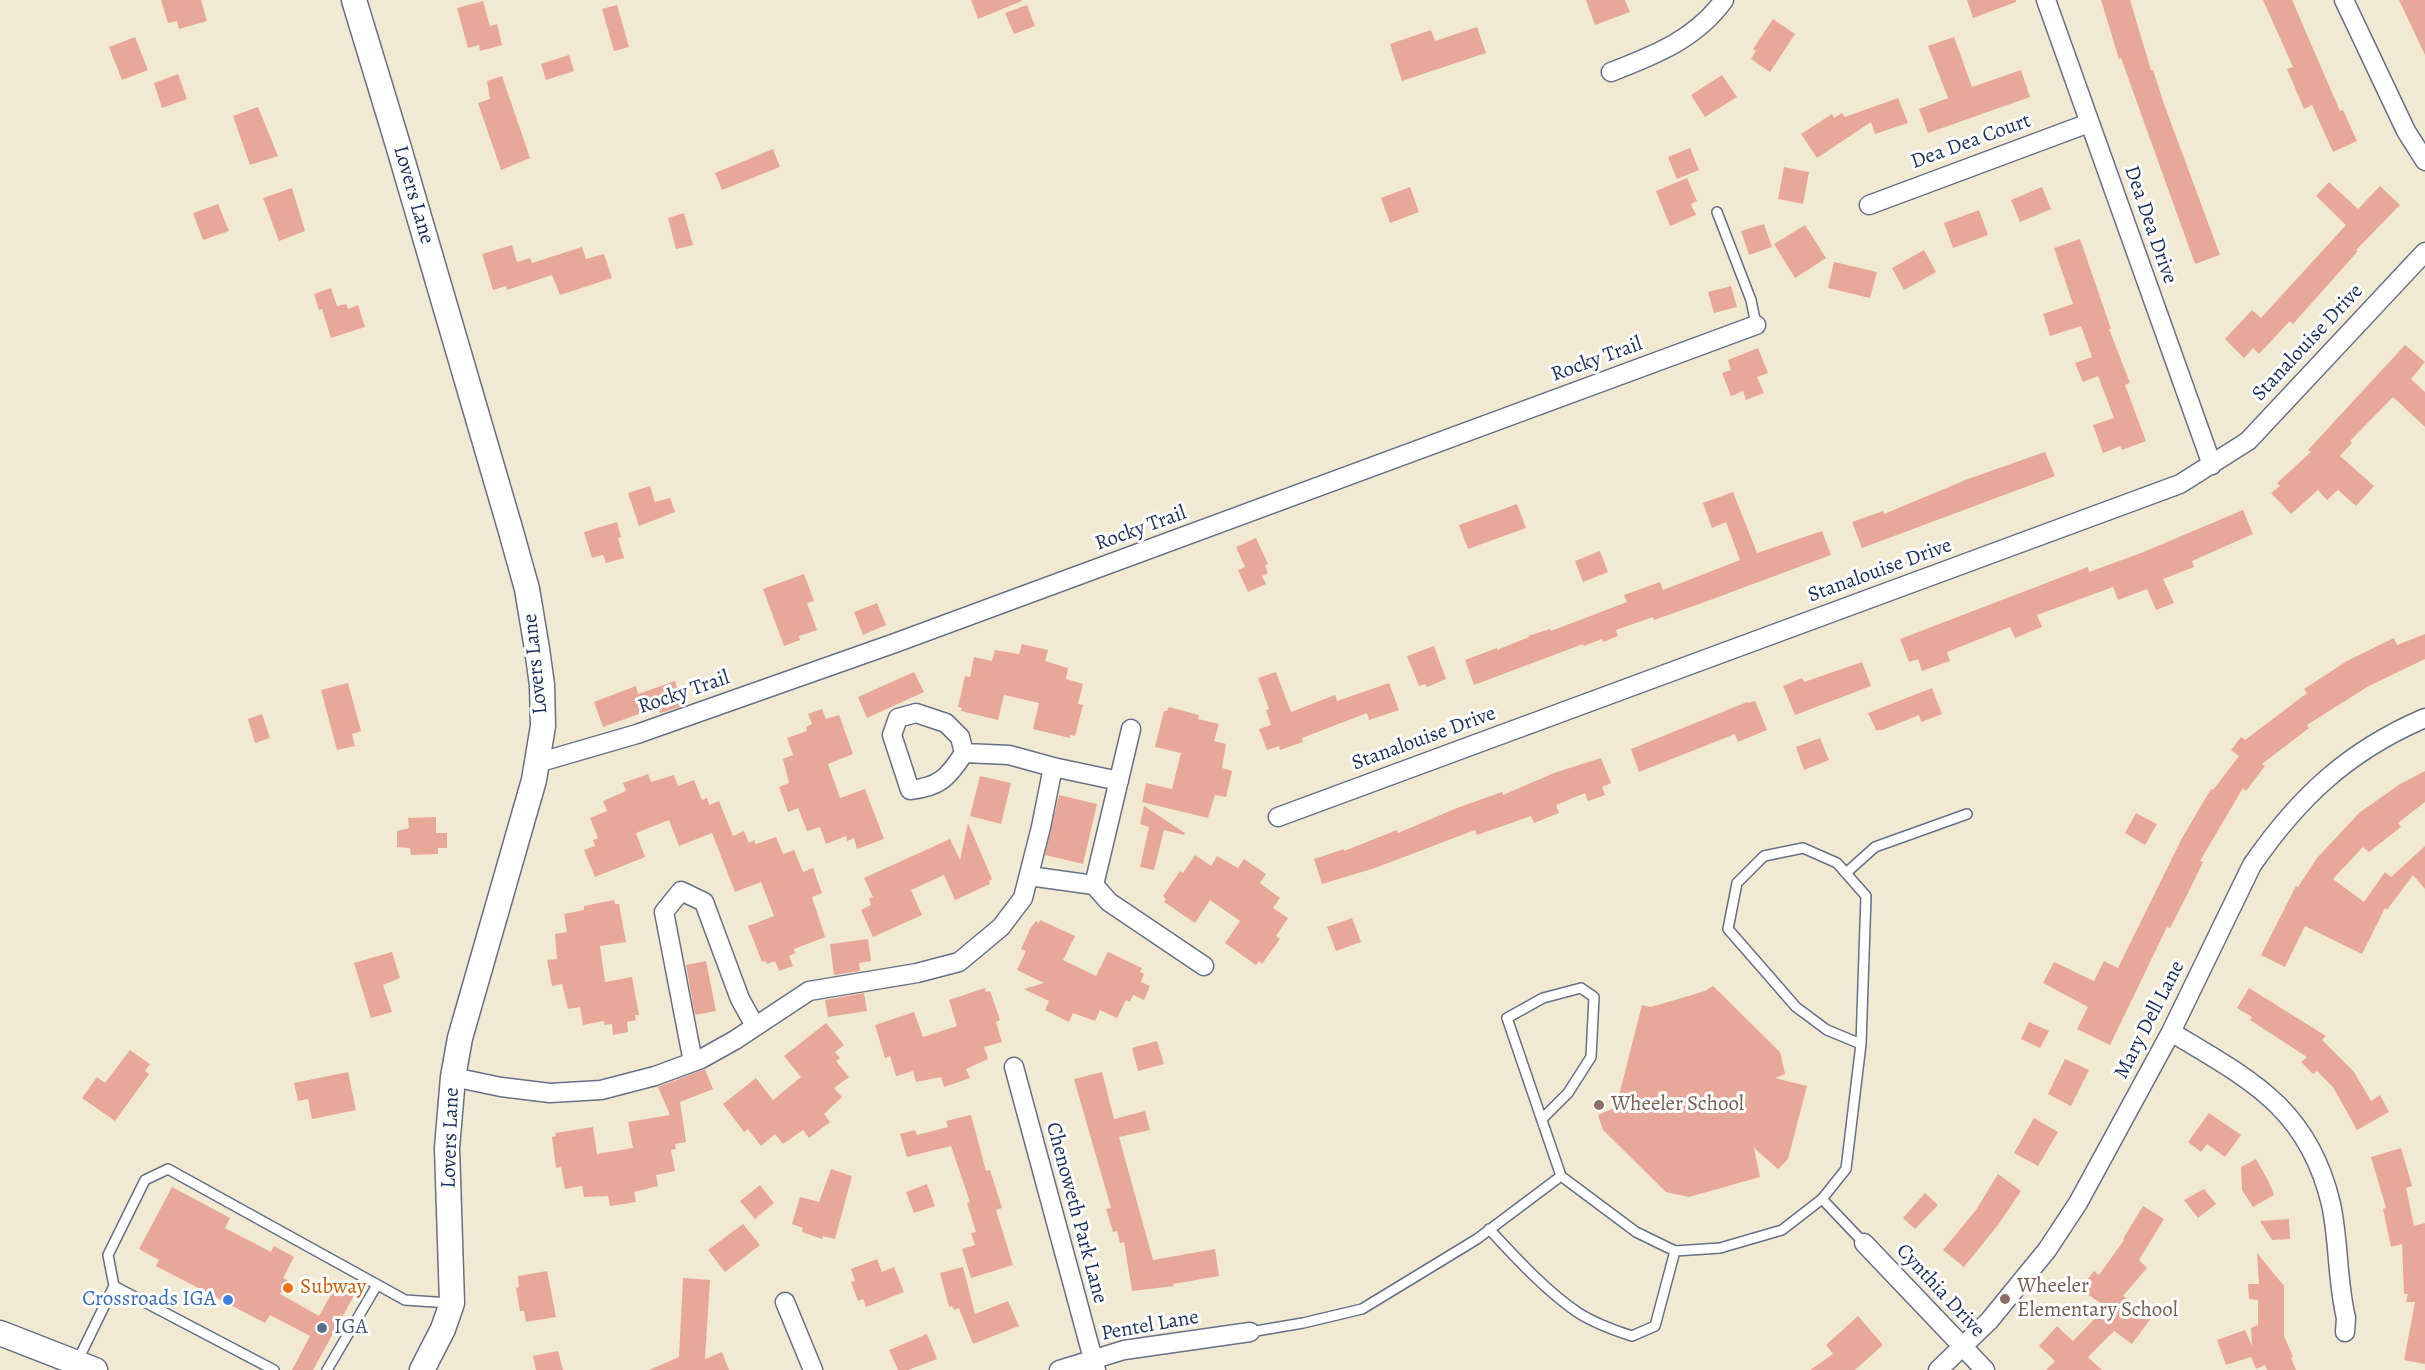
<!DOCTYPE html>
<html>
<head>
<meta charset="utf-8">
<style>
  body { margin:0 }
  canvas { display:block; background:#f2e9d2 }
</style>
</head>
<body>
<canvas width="2425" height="1370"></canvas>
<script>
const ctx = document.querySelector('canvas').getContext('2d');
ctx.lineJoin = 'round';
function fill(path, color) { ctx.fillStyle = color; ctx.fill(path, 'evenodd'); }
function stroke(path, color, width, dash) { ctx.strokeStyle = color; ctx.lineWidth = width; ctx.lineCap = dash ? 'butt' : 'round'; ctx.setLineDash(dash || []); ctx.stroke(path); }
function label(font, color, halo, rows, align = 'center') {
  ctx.font = font + ' Alegreya,serif'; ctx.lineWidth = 6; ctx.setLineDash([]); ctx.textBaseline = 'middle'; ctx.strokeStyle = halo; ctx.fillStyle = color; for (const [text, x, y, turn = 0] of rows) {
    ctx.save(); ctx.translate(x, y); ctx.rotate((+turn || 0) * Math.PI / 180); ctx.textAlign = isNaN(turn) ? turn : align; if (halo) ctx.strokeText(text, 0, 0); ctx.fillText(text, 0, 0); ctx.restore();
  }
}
fill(new Path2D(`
  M161 0H201L207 21 179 29 177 21 168 23Z
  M971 0H1022V1L978 19Z
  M1586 0H1625L1630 12 1595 25Z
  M1967 0H2016V2L1973 18Z
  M2101 0H2130L2151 70H2153L2164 104 2220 255 2195 264 2121 58 2119 59Z
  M2263 0H2292L2340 111 2343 110 2357 141 2333 152 2312 105 2304 109 2287 69 2293 67Z
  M2399 0H2425V55Z
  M483 1 490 26 497 24 502 45 480 51 479 45 468 48 457 8Z
  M617 5 629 47 614 51 602 9Z
  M1027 5 1035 26 1014 34 1005 13Z
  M1773 19 1795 34 1770 72 1751 59 1756 51 1753 49Z
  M1477 27 1486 53 1402 81 1390 44 1431 30 1435 41Z
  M135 37 148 70 122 80 109 47Z
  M1954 37 1972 87 2021 70 2030 97 1928 133 1919 109 1948 98 1928 46Z
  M569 55 574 71 546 80 541 64Z
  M178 74 187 99 162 108 154 83Z
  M1722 75 1737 97 1705 117 1691 95Z
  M502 76 530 158 501 170 478 103 490 99 487 81Z
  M1898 98 1908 123 1875 134 1871 122 1817 158 1801 134 1832 114 1834 118 1842 113 1845 117Z
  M258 107 278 156 250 165 233 116Z
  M1690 148 1699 170 1677 179 1668 157Z
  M773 149 780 167 722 190 715 173Z
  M1784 167 1809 172 1803 204 1778 199Z
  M1687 178 1697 201 1691 204 1696 215 1670 226 1656 191Z
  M2329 182 2358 209 2380 186 2400 205 2356 250 2358 251 2293 324 2290 321 2259 354 2253 348 2244 358 2225 339 2252 310 2261 318 2346 225 2316 196Z
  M1410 187 1419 212 1390 223 1381 198Z
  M2042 187 2051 209 2020 222 2011 200Z
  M292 188 305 231 279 241 263 198Z
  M218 204 229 231 203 240 193 213Z
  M1979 210 1988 235 1953 248 1944 223Z
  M684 213 693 245 676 249 668 218Z
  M1764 224 1772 247 1749 255 1741 231Z
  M1805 225 1826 258 1795 278 1774 244Z
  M2080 239 2111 329H2109L2130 383 2125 385 2146 441 2122 450 2120 446 2103 453 2093 425 2114 418 2098 376 2083 382 2075 363 2092 357 2081 326 2050 336 2043 314 2073 304 2054 248Z
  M512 245 517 262 530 258 532 263 582 247 586 259 604 254 612 278 560 295 552 275 507 290 506 286 493 290 482 254Z
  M1924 250 1936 272 1904 290 1892 268Z
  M1834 262 1877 272 1870 298 1828 288Z
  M1731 286 1737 307 1714 313 1708 292Z
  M331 288 337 306 346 304 348 309 358 305 365 327 331 338 322 309 319 310 314 294Z
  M2405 345 2425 362 2411 379 2425 392V427L2393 397 2350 441 2352 443 2340 456 2374 486 2356 506 2338 490 2327 500 2318 490 2291 514 2271 493 2280 486 2277 483 2311 452 2308 450Z
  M1758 348 1768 373 1757 377 1764 393 1746 400 1743 391 1731 396 1722 373 1731 370 1728 360Z
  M2045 452 2055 476 1862 548 1852 522 1883 511 1884 514 1968 479Z
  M650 486 655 502 670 498 675 512 639 526 628 493Z
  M1733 492 1757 553 1822 531 1831 555 1702 603 1654 620 1653 617 1616 630 1618 636 1603 642 1602 639 1584 646 1583 644 1474 685 1465 660 1497 648V650L1529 637 1528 636 1550 629 1551 631 1627 602 1624 595 1660 582 1663 590 1740 560 1726 522 1712 528 1703 503Z
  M1517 504 1526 528 1468 549 1459 525Z
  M2243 510 2253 534 2192 561 2194 567 2163 579 2174 603 2156 610 2147 589 2118 600 2113 587 2037 615 2042 627 2015 638 2010 627 1947 652 1950 661 1922 671 1918 659 1909 662 1900 639 2088 567 2089 572 2141 553Z
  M617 522 621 537 618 538 624 558 606 563 603 555 592 558 584 532Z
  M1256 538 1268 564 1265 566 1268 573 1262 576 1266 584 1248 592 1238 570 1245 567 1236 547Z
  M1600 551 1608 572 1583 582 1575 561Z
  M804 574 814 601 807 603 817 630 799 636 800 640 784 646 763 589Z
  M877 603 886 625 863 635 854 612Z
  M2425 634V659L2367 687 2307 725 2309 728 2262 764 2265 766 2246 791 2243 788 2200 861 2203 862 2186 897 2170 928 2167 927 2110 1045 2077 1029 2088 1007 2043 983 2054 962 2094 981 2104 961 2118 968 2182 838 2211 789 2213 790 2239 756 2231 750 2241 737 2245 740 2307 693 2304 689 2347 661 2394 638 2397 645Z
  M1022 644 1048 650 1045 661 1068 668 1066 679 1083 684 1078 704 1083 705 1075 736 1070 735V738L1033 729 1039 703 1004 695 998 720 961 711 962 708 958 707 965 676 970 677 974 657 992 661 995 650 1019 654Z
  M1434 646 1446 679 1427 687 1425 684 1419 686 1407 656Z
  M1862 662 1871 686 1795 715 1783 686 1802 678 1804 682Z
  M914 672 924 692 867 718 858 697Z
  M1276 672 1291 712 1335 695 1337 701 1389 683 1399 710 1369 720 1367 713 1302 738 1303 742 1280 750 1279 746 1267 750 1259 729 1271 725 1266 710 1269 709 1258 678Z
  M675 681 683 706 660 713 658 707 603 727 594 702 636 686 638 694Z
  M348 683 361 731 352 734 355 746 337 750 321 690Z
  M1932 688 1942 714 1921 722 1919 715 1882 730H1876L1868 713Z
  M1755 701 1767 730 1738 742 1735 734 1639 772 1631 749 1747 702 1748 703Z
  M1169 707 1199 715 1198 719 1219 724 1214 741 1226 744 1222 768 1232 771 1226 797 1215 795 1208 818 1142 802 1146 783 1172 789 1181 753 1155 747 1164 711H1167Z
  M822 709 826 719 839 715 853 754 828 764 840 798 865 789 884 839 857 849 854 838 847 841 846 836 826 844 820 827 807 831 798 808 788 812 779 787 789 783 783 759 793 755 787 738 807 731 806 727 812 724 808 714Z
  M262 714 270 738 255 743 248 719Z
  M1820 738 1829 760 1804 770 1796 747Z
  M1601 758 1611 783 1602 787 1605 795 1588 801 1585 793 1556 805 1559 813 1534 823 1531 816 1477 835 1475 830 1375 868 1322 884 1314 859 1344 849V851L1397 830 1398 833 1457 808 1502 792 1503 795 1554 773Z
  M2425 771V802L2398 823 2401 827 2369 852 2363 847 2333 879 2364 902 2385 872 2391 877 2425 846V889L2413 875 2387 910 2385 908 2362 954 2305 926 2285 967 2261 955 2296 886 2298 887 2317 858 2359 813 2400 784Z
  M648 774 651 782 674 775 678 786 694 780 702 800 707 798 709 805 719 801 733 836 744 831 749 843 754 840 756 844 776 837 783 854 794 850 803 872 813 868 822 893 812 897 825 937 794 949 795 953 789 956 793 966 779 971 775 961 767 964 766 961 762 962 748 926 774 916 761 882 735 892 712 833 679 846 669 820 636 833 645 857 595 877 584 850 595 846 593 840 598 838 590 818 607 811 603 801 626 791 623 783Z
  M980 776 1011 783 1001 824 970 816Z
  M1059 795 1097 804 1083 864 1045 855Z
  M1144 806 1185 833 1184 835 1164 830 1154 870 1140 867 1149 827 1140 824Z
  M2136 813 2157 824 2145 845 2125 833Z
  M436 817V833H447V848H438V854L411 855 410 848 397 847V831L409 828 408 818Z
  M968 823 992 879 989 881 990 884 955 900 944 875 911 890 922 915 873 937 861 910 871 905 869 899 873 897 864 878 950 839 960 860Z
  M1195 855 1211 866 1217 856 1238 868 1244 859 1266 874 1260 883 1280 898 1273 908 1288 918 1276 936 1280 939 1262 964 1259 961 1256 965 1225 943 1240 921 1210 900 1195 923 1164 902 1166 899 1163 896 1180 871 1183 873Z
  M614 900 615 904H619L626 942 600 946 605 982 632 977 639 1015H635L636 1020 627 1022 628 1032 613 1035 612 1024 604 1025V1021L583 1025 580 1007 568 1009 562 984 552 986 547 960 557 959 555 934 567 932 564 914 584 910V906Z
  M1352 918 1361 942 1336 951 1327 927Z
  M1040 920 1075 936 1063 960 1096 976 1108 952 1142 968 1140 972 1144 974 1141 982 1150 986 1144 1000 1133 995 1130 1002 1126 1000 1117 1018 1100 1010 1095 1021 1073 1013 1069 1022 1045 1010 1049 1001 1024 989 1044 983 1017 970 1026 951 1021 949 1030 929 1036 921 1039 923Z
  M868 939 871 961 859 963 860 971 834 975 830 944Z
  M392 952 400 978 383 985 392 1012 371 1018 354 963Z
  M706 961 716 1011 695 1015 686 965Z
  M1713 986 1780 1052 1785 1074 1775 1078 1807 1086 1788 1159 1778 1169 1754 1148 1760 1177 1689 1197 1666 1192 1603 1130 1598 1115 1616 1107 1642 1005 1651 1007 1705 991Z
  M985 988 986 992 990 991 998 1014 1000 1020 996 1022 1002 1042 984 1047 988 1059 966 1069 970 1078 944 1087 941 1077 916 1082 913 1071 896 1076 890 1056 885 1058 875 1025 914 1012 923 1037 957 1026 949 1000Z
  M2249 988 2326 1036 2322 1040 2354 1072 2371 1101 2380 1095 2389 1112 2357 1130 2333 1087 2317 1071 2313 1074 2301 1062 2307 1057 2250 1020 2252 1017 2237 1008Z
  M864 993 867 1011 828 1017 825 1000Z
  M2029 1022 2049 1031 2040 1048 2021 1039Z
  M826 1023 844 1045 835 1052 840 1058 836 1061 849 1077 834 1088 842 1097 824 1114 830 1122 809 1138 803 1130 783 1144 775 1134 761 1146 748 1129 744 1132 723 1104 756 1078 773 1100 801 1077 784 1056Z
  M1157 1041 1164 1064 1138 1071 1132 1048Z
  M130 1050 150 1064 145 1071 149 1074 115 1121 82 1098 97 1077 105 1083Z
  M2065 1059 2089 1070 2071 1106 2048 1094Z
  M705 1069 713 1089 680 1102 686 1142 675 1144 676 1149 671 1150 675 1171 656 1175 658 1186 634 1192 636 1202 610 1206 608 1196 584 1197 582 1186 565 1189 561 1167 556 1168 552 1137 556 1136 555 1133 593 1127 597 1154 633 1148 628 1122 670 1115 658 1087Z
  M348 1072 356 1110 312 1119 308 1099 298 1101 294 1083Z
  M1102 1072 1114 1119 1145 1111 1150 1130 1119 1137 1153 1260 1215 1249 1219 1276 1173 1284 1174 1286 1132 1291 1124 1242 1120 1243 1117 1231 1113 1232 1106 1209 1111 1208 1074 1079Z
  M2209 1113 2241 1135 2225 1157 2207 1144 2201 1152 2188 1142Z
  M971 1115 986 1171 990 1170 1002 1208 996 1210 1013 1265 971 1278 962 1249 975 1245 971 1233 976 1232 967 1203 970 1202 951 1146 907 1157 900 1134 915 1130 917 1135 948 1127 946 1121Z
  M2034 1118 2058 1132 2038 1166 2014 1153Z
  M2401 1148 2412 1186 2406 1188 2414 1226 2425 1223V1364L2404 1360 2415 1302H2406L2408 1294H2404L2402 1244 2391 1247 2383 1209 2386 1208 2371 1157Z
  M2256 1159 2269 1182 2274 1195 2253 1207 2242 1190 2241 1167Z
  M831 1169 852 1176 835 1239 823 1236 822 1239 802 1232 803 1228 792 1224 800 1197 819 1202Z
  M1998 1174 2021 1191 1998 1225 1964 1267 1943 1250 1976 1210Z
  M927 1184 935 1206 914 1213 906 1192Z
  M760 1185 774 1203 755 1219 740 1201Z
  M172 1187 230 1218 225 1228 271 1252 274 1246 294 1257 283 1278 287 1280 280 1294 319 1316 338 1282 356 1292 313 1370H292L310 1336 270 1315 265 1323 156 1266 159 1260 139 1249Z
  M2204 1189 2216 1204 2198 1218 2184 1200Z
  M1925 1193 1938 1205 1915 1229 1903 1218Z
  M2143 1206 2164 1219 2139 1260 2147 1268 2123 1296 2152 1317 2132 1344 2114 1331 2088 1357 2102 1370H2046L2055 1361 2039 1346 2057 1326 2073 1341 2106 1307 2080 1289 2094 1271 2099 1275 2124 1240 2123 1239Z
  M2289 1219 2290 1239 2272 1240 2260 1221Z
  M743 1224 760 1245 725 1272 708 1250Z
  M2257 1253 2284 1286V1336L2293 1357 2291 1358 2296 1370H2267L2265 1365 2256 1369 2251 1357 2226 1365 2217 1340 2245 1330 2252 1346 2251 1328 2258 1325V1300L2249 1299 2248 1284H2259Z
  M877 1259 882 1272 894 1267 904 1292 866 1307 863 1299 858 1301 851 1282 855 1281 851 1269Z
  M963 1267 975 1314 1008 1301 1019 1326 973 1344 959 1308 954 1310 952 1306 949 1307 940 1273Z
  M547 1271 556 1317 526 1322 524 1311H520L516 1288 519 1287 518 1276Z
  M683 1278 710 1280 705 1359 722 1352 729 1370H649L679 1357Z
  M1858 1316 1883 1345 1855 1370H1810L1833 1354 1826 1345Z
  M927 1334 937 1359 908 1370H898L889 1350Z
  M558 1351 563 1370H536L533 1356Z`), '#e8a899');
const lane = new Path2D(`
  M1717 212 1751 300 1756 325
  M1846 873 1875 847 1967 814
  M1861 1044 1827 1030 1796 1007 1728 929 1737 883 1764 856 1803 848 1837 863 1866 896 1861 1044 1846 1169 1822 1199 1864 1243
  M1542 1119 1568 1093 1591 1057 1594 997 1581 988 1543 998 1507 1018 1561 1176 1636 1232 1675 1251 1720 1248 1782 1230 1822 1199
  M1489 1229C1516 1258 1544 1289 1577 1312 1594 1323 1613 1330 1632 1336L1655 1326 1675 1251
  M114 1286 274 1370
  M1250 1332 1303 1323 1362 1309 1477 1239 1561 1176
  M77 1362 114 1286 108 1255 145 1180 168 1169 405 1300 450 1303
  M327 1370 377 1285`);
const street = new Path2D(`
  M2046 0 2212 465
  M2344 0 2406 131 2425 161
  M1611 72C1655 55 1696 39 1724 0
  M1869 205 2089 123
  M537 763 637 734 895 643 1756 325
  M1053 767 1119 781
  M1278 817 2180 484 2248 441 2425 252
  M1029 876 1094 885 1109 902 1204 966
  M1094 885 1131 729
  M2171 1032C2249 1079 2308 1107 2331 1204 2339 1241 2337 1281 2346 1318L2345 1332
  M693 1062 664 912 681 891 704 902 740 999 755 1026
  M1014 1067 1096 1370
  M453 1077 501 1087 550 1093 601 1090 655 1076 701 1059 735 1040 809 991 917 973 959 962 1001 927 1023 898 1041 827 1053 767 1009 755 964 753C948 778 939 787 910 790L892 735 898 718 916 713 946 723 960 737 964 753
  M1864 1243 1985 1370
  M785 1302 813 1370
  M1059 1370 1124 1350 1250 1332
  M1938 1370 1989 1321 2047 1250 2078 1203 2171 1032 2252 865C2299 797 2348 751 2425 718`);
const secondary = new Path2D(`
  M354 0 398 145 510 528 527 589 537 649 542 685 543 726 534 780 460 1038 453 1077 447 1148 452 1303 443 1329 422 1370
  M0 1333 95 1370`);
stroke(lane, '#667087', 12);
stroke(street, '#667087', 21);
stroke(secondary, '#667087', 27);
stroke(lane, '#fff', 9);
stroke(street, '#fff', 18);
stroke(secondary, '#fff', 24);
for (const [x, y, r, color] of [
  [1599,1105,6,"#8d6e63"],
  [288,1288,6,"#e8710a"],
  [2005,1299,6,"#8d6e63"],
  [228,1300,6,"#3f7fe0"],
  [322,1328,6,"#5c6f8a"]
]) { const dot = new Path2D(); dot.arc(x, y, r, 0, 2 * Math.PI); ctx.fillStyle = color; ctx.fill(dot); stroke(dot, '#fff', 2); }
label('21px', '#1b2f5e', '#fff', [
  ["Dea Dea Court",1971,142,-20],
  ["Lovers Lane",413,195,74],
  ["Dea Dea Drive",2150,225,71],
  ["Stanalouise Drive",2308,343,-47],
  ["Rocky Trail",1597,360,-20],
  ["Rocky Trail",1141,529,-20],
  ["Stanalouise Drive",1880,571,-20],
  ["Lovers Lane",536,664,-96],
  ["Rocky Trail",684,693,-19],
  ["Stanalouise Drive",1424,739,-20],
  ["Mary Dell Lane",2150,1020,-63],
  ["Lovers Lane",451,1138,-88],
  ["Chenoweth Park Lane",1076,1213,75],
  ["Cynthia Drive",1940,1291,47],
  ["Pentel Lane",1150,1326,-10]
]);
label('21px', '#785e54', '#fff', [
  ["Wheeler School",1611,1105],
  ["Wheeler",2017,1287],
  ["Elementary School",2017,1311]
], 'left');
label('21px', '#c56008', '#fff', [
  ["Subway",300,1288]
], 'left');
label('21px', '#366cbe', '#fff', [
  ["Crossroads IGA",216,1300]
], 'right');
label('21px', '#4e5e75', '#fff', [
  ["IGA",334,1328]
], 'left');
</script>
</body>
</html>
